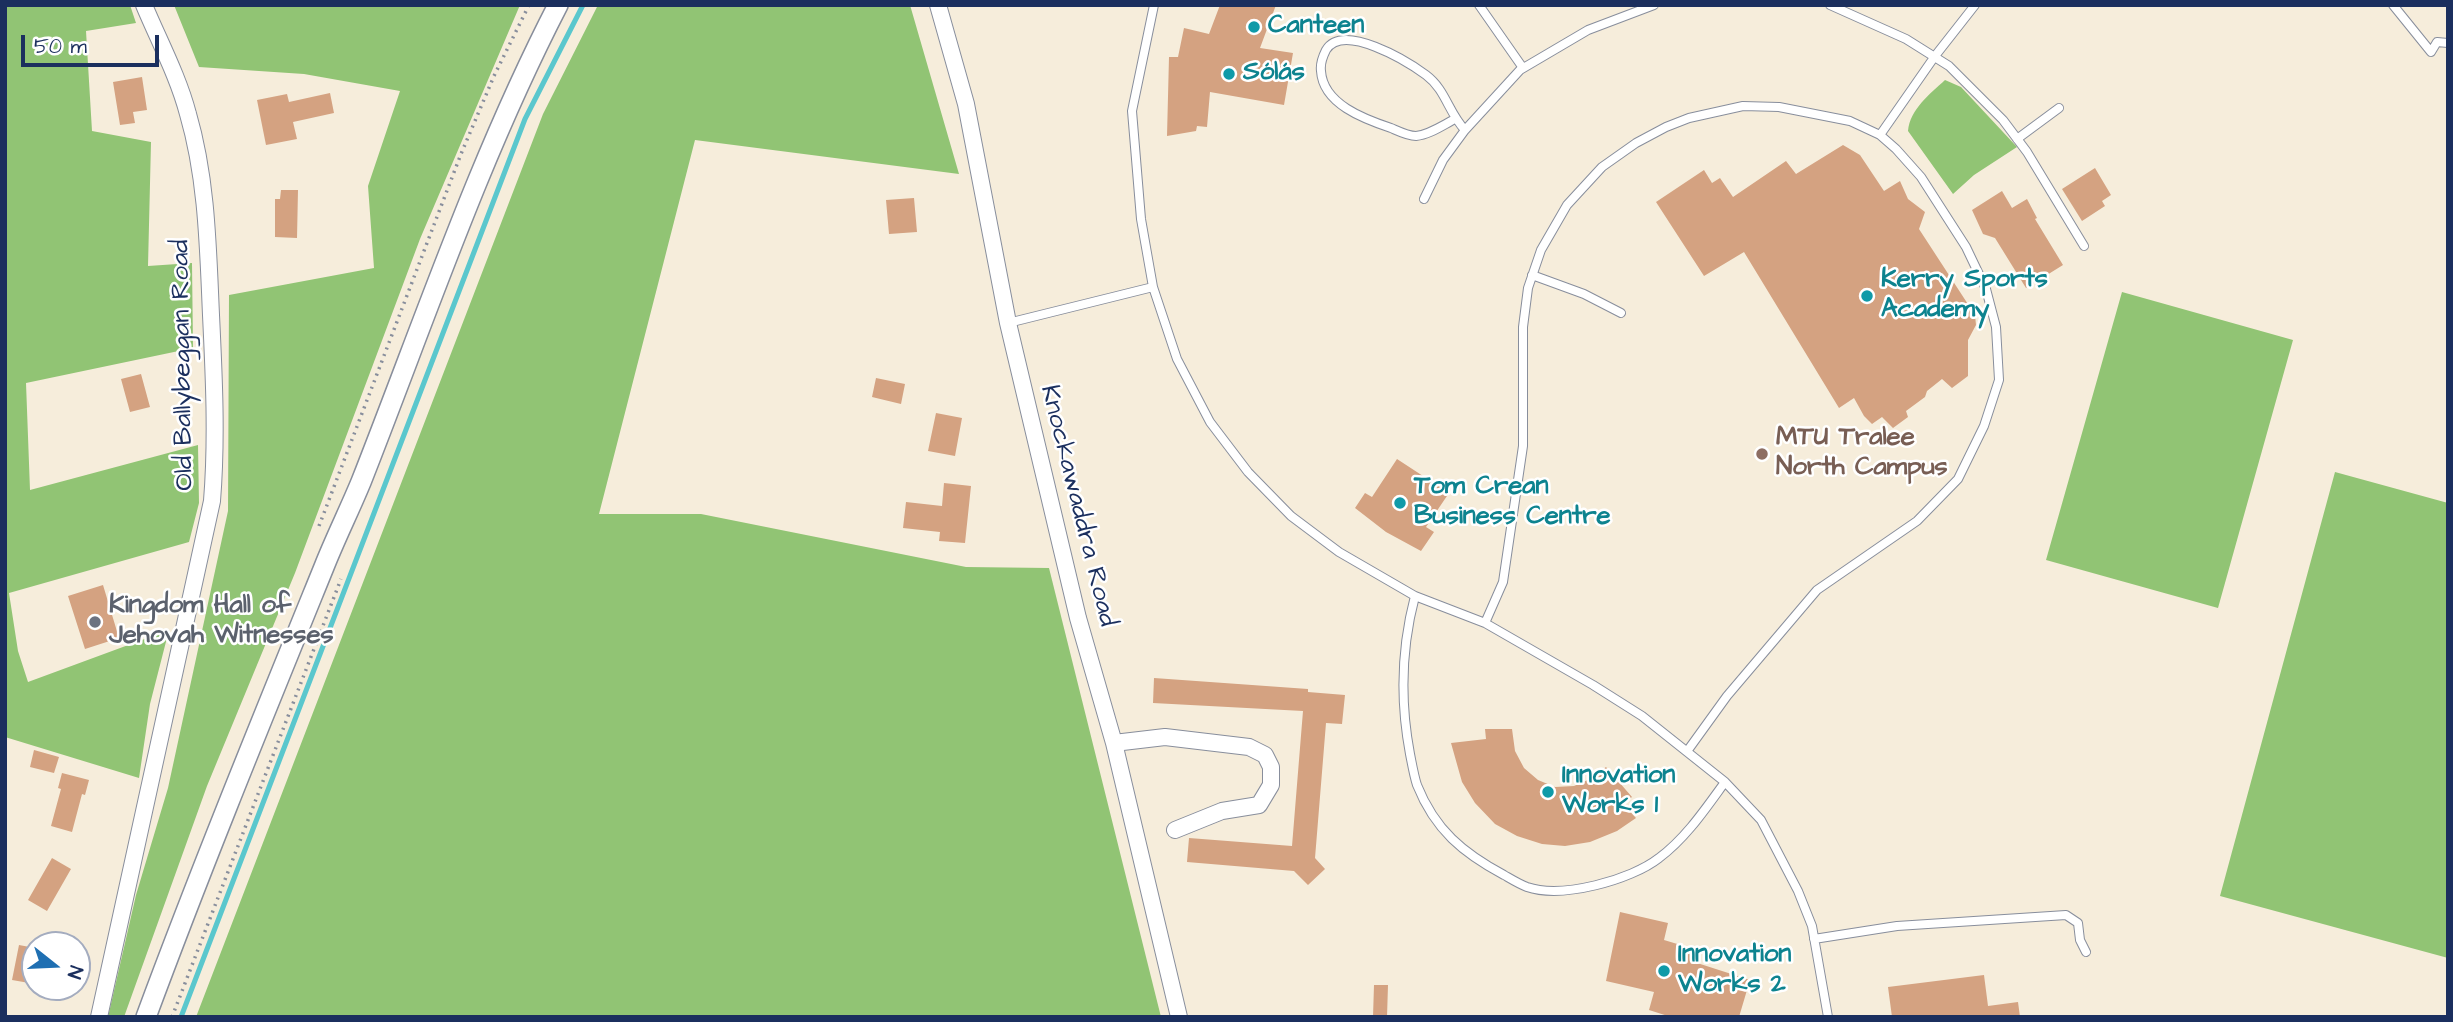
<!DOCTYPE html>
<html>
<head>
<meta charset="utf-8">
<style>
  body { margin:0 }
  #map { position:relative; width:2453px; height:1022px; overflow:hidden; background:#f6eddb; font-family:"Architects Daughter",sans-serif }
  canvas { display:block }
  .frame { position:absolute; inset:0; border:7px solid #1b2f5e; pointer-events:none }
  .north { position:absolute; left:21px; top:931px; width:70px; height:70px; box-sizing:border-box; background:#fff; border:2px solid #a4acbf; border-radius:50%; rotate:108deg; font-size:19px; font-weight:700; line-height:28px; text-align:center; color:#1b2f5e }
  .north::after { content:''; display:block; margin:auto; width:24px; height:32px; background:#1f6fb2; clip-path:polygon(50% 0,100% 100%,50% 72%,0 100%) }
  .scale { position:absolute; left:21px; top:35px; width:138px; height:32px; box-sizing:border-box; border:4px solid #1b2f5e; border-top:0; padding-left:9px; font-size:21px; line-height:24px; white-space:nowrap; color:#1b2f5e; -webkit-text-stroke:5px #fff; paint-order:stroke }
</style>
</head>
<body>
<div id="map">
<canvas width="2453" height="1022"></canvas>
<div class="frame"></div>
<div class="north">N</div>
<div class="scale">50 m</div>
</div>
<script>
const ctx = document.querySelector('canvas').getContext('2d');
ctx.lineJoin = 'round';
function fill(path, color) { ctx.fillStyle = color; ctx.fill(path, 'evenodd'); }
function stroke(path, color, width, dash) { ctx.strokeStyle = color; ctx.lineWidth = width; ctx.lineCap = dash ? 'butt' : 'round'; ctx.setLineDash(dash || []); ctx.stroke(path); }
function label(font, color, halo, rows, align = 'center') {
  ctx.font = font + ' "Architects Daughter",sans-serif'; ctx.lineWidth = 5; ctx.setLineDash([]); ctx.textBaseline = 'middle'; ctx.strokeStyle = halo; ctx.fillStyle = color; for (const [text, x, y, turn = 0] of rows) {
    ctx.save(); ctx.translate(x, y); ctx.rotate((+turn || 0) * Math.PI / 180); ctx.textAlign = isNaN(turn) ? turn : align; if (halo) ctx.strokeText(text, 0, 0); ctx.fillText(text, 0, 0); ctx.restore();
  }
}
fill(new Path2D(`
  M5 5H130L136 23 86 31 92 131 151 142 148 266 192 263 193 348 26 383 30 490 198 445 199 503 189 542 9 593 18 651 28 682 169 630 150 704 139 778 5 737Z
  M174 5H520L420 239 295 573 207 786 124 1017H108L136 895 168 788 228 511 229 295 374 268 368 186 400 91 304 74 199 67Z
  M598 5H910L959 174 695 140 599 514H701L966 567 1049 568 1161 1017H196L543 114Z
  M1945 80 1961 87 2017 147 1974 175 1953 194 1908 131C1910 109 1930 94 1945 80Z
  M2122 292 2293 340 2218 608 2046 560Z
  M2335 472 2448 503V958L2220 896Z`), '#91c474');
stroke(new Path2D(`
  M181 1017 525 119 583 5`), '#5ac7cd', 5);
fill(new Path2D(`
  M1220 5H1276L1260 48 1293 53 1284 105 1210 92 1207 127 1197 126 1196 131 1167 136 1169 57H1178L1184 28 1209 34Z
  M142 77 147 110 133 112 135 123 120 125 113 82Z
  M330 93 334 113 293 122 297 139 266 145 257 100 287 94 289 102Z
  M1843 145 1860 155 1884 191 1900 181 1908 199 1925 212 1919 229 1975 315 1976 325 1968 340V376L1952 388 1942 379 1927 391 1925 397 1906 411 1908 417 1893 428 1882 417 1872 424 1864 416 1854 398 1839 408 1744 252 1704 276 1656 202 1704 170 1712 183 1720 178 1733 197 1786 161 1796 174Z
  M2095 168 2111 195 2102 201 2105 206 2082 221 2062 189Z
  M281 190H298L297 238 275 237V199H280Z
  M2002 191 2012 208 2027 199 2037 218 2035 219 2063 265 2026 288 1995 238 1983 234 1972 210Z
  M914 198 917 232 889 234 886 200Z
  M141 374 150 407 130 412 121 379Z
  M876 378 905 384 901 404 872 397Z
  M936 413 962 418 955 456 928 451Z
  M1397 459 1449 493 1426 527 1434 532 1421 551 1386 532 1355 508 1365 493 1372 497Z
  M944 483 971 486 965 543 939 541 940 532 903 528 906 502 942 506Z
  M103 585 119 638 85 649 68 596Z
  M1154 678 1308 689V692L1345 695 1342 724 1326 723 1315 858 1325 869 1308 885 1294 871 1187 862 1189 838 1292 846 1303 711 1153 703Z
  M1485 729H1512L1515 751 1524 768 1538 780 1555 787 1574 786 1590 779 1606 767 1632 797 1623 804 1636 818 1617 831 1590 842 1565 846 1542 844 1517 836 1495 824 1475 803 1462 782 1451 743 1486 739Z
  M34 750 59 757 54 773 30 767Z
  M62 773 89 780 85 795 82 794 72 832 51 826 61 789 58 788Z
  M52 858 71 869 47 911 28 900Z
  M1620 912 1668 923 1664 940 1694 949 1691 961 1750 980 1739 1017H1671L1649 1010 1654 992 1606 981Z
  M19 945 35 948V984L12 980Z
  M1984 975 1988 1006 2018 1002 2020 1017H1892L1888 987Z
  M1374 985H1388L1387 1017H1373Z`), '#d4a281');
const service = new Path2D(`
  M1154 5 1132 111 1141 219 1153 287 1177 359 1210 422 1248 472 1291 516 1339 552 1415 596 1485 623 1593 685 1642 716 1725 782 1761 820 1798 891 1812 926 1828 1017
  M1479 5 1523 68
  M1830 5 1906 39 1949 66 2003 120 2027 152 2084 246
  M2393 5 2431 52 2437 42 2448 43
  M1455 119C1443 125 1429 135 1416 136 1408 136 1398 131 1391 128 1364 119 1323 104 1321 71 1320 64 1323 56 1326 50 1343 22 1407 61 1426 75 1446 90 1448 112 1465 130
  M1880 135 1935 56 1975 5
  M2017 139 2059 108
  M1424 199 1443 160 1465 130 1520 70 1588 30 1654 5
  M1532 275 1584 294 1621 313
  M1008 323 1153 287
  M1415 596C1401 649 1400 701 1410 754 1412 764 1414 776 1417 785 1435 830 1463 853 1504 875 1511 879 1519 884 1527 887 1562 899 1631 880 1659 858 1686 838 1706 808 1725 782
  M1485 623 1503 582 1523 446V327L1528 288 1541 250 1567 205 1602 167 1636 143 1666 127 1689 118 1743 106 1779 107 1850 121 1880 135 1896 149 1921 177 1966 247 1986 289 1996 327 1999 380 1984 426 1958 479 1917 521 1817 590 1727 696 1688 750
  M1814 939 1897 926 2066 915 2078 923 2080 940 2086 952`);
const minor = new Path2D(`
  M938 5 966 104 1008 323 1078 618 1114 743 1179 1017
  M1114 743 1165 737 1249 747 1265 755 1271 767V785L1259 805 1222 811 1175 830
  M99 1017 212 501C217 439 214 377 211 315 208 248 207 179 188 114 178 76 159 41 144 5`);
const tertiary = new Path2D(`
  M146 1017C202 866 263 717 324 567 335 539 349 511 361 482 424 322 479 158 558 5`);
stroke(service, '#888e9c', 10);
stroke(minor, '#888e9c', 18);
stroke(tertiary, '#888e9c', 22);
stroke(new Path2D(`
  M319 526 461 154 494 76 529 5
  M172 1017 341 579`), '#888e9c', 3.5, [2, 5]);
stroke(service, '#fff', 8);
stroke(minor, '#fff', 16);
stroke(tertiary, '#fff', 19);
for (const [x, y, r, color] of [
  [1254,27,7,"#0f9aa8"],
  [1229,74,7,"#0f9aa8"],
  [1867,296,7,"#0f9aa8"],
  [1762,454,7,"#8d6e63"],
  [1400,503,7,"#0f9aa8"],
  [95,622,7,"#6b7280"],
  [1548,792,7,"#0f9aa8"],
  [1664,971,7,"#0f9aa8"]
]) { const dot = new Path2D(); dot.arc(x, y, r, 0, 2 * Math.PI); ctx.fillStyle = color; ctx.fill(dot); stroke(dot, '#fff', 2.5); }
label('bold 26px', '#0d838f', '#fff', [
  ["Canteen",1268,27],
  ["Sólás",1243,74],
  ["Kerry Sports",1881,281],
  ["Academy",1881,311],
  ["Tom Crean",1414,488],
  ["Business Centre",1414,518],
  ["Innovation",1562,777],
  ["Works 1",1562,807],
  ["Innovation",1678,956],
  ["Works 2",1678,986]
], 'left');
label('26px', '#1b2f5e', '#fff', [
  ["Old Ballybeggan Road",184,365,-91],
  ["Knockawaddra Road",1077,506,76]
]);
label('bold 26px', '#785e54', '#fff', [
  ["MTU Tralee",1776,439],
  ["North Campus",1776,469]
], 'left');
label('bold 26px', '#5b616d', '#fff', [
  ["Kingdom Hall of",109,607],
  ["Jehovah Witnesses",109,637]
], 'left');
</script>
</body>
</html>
